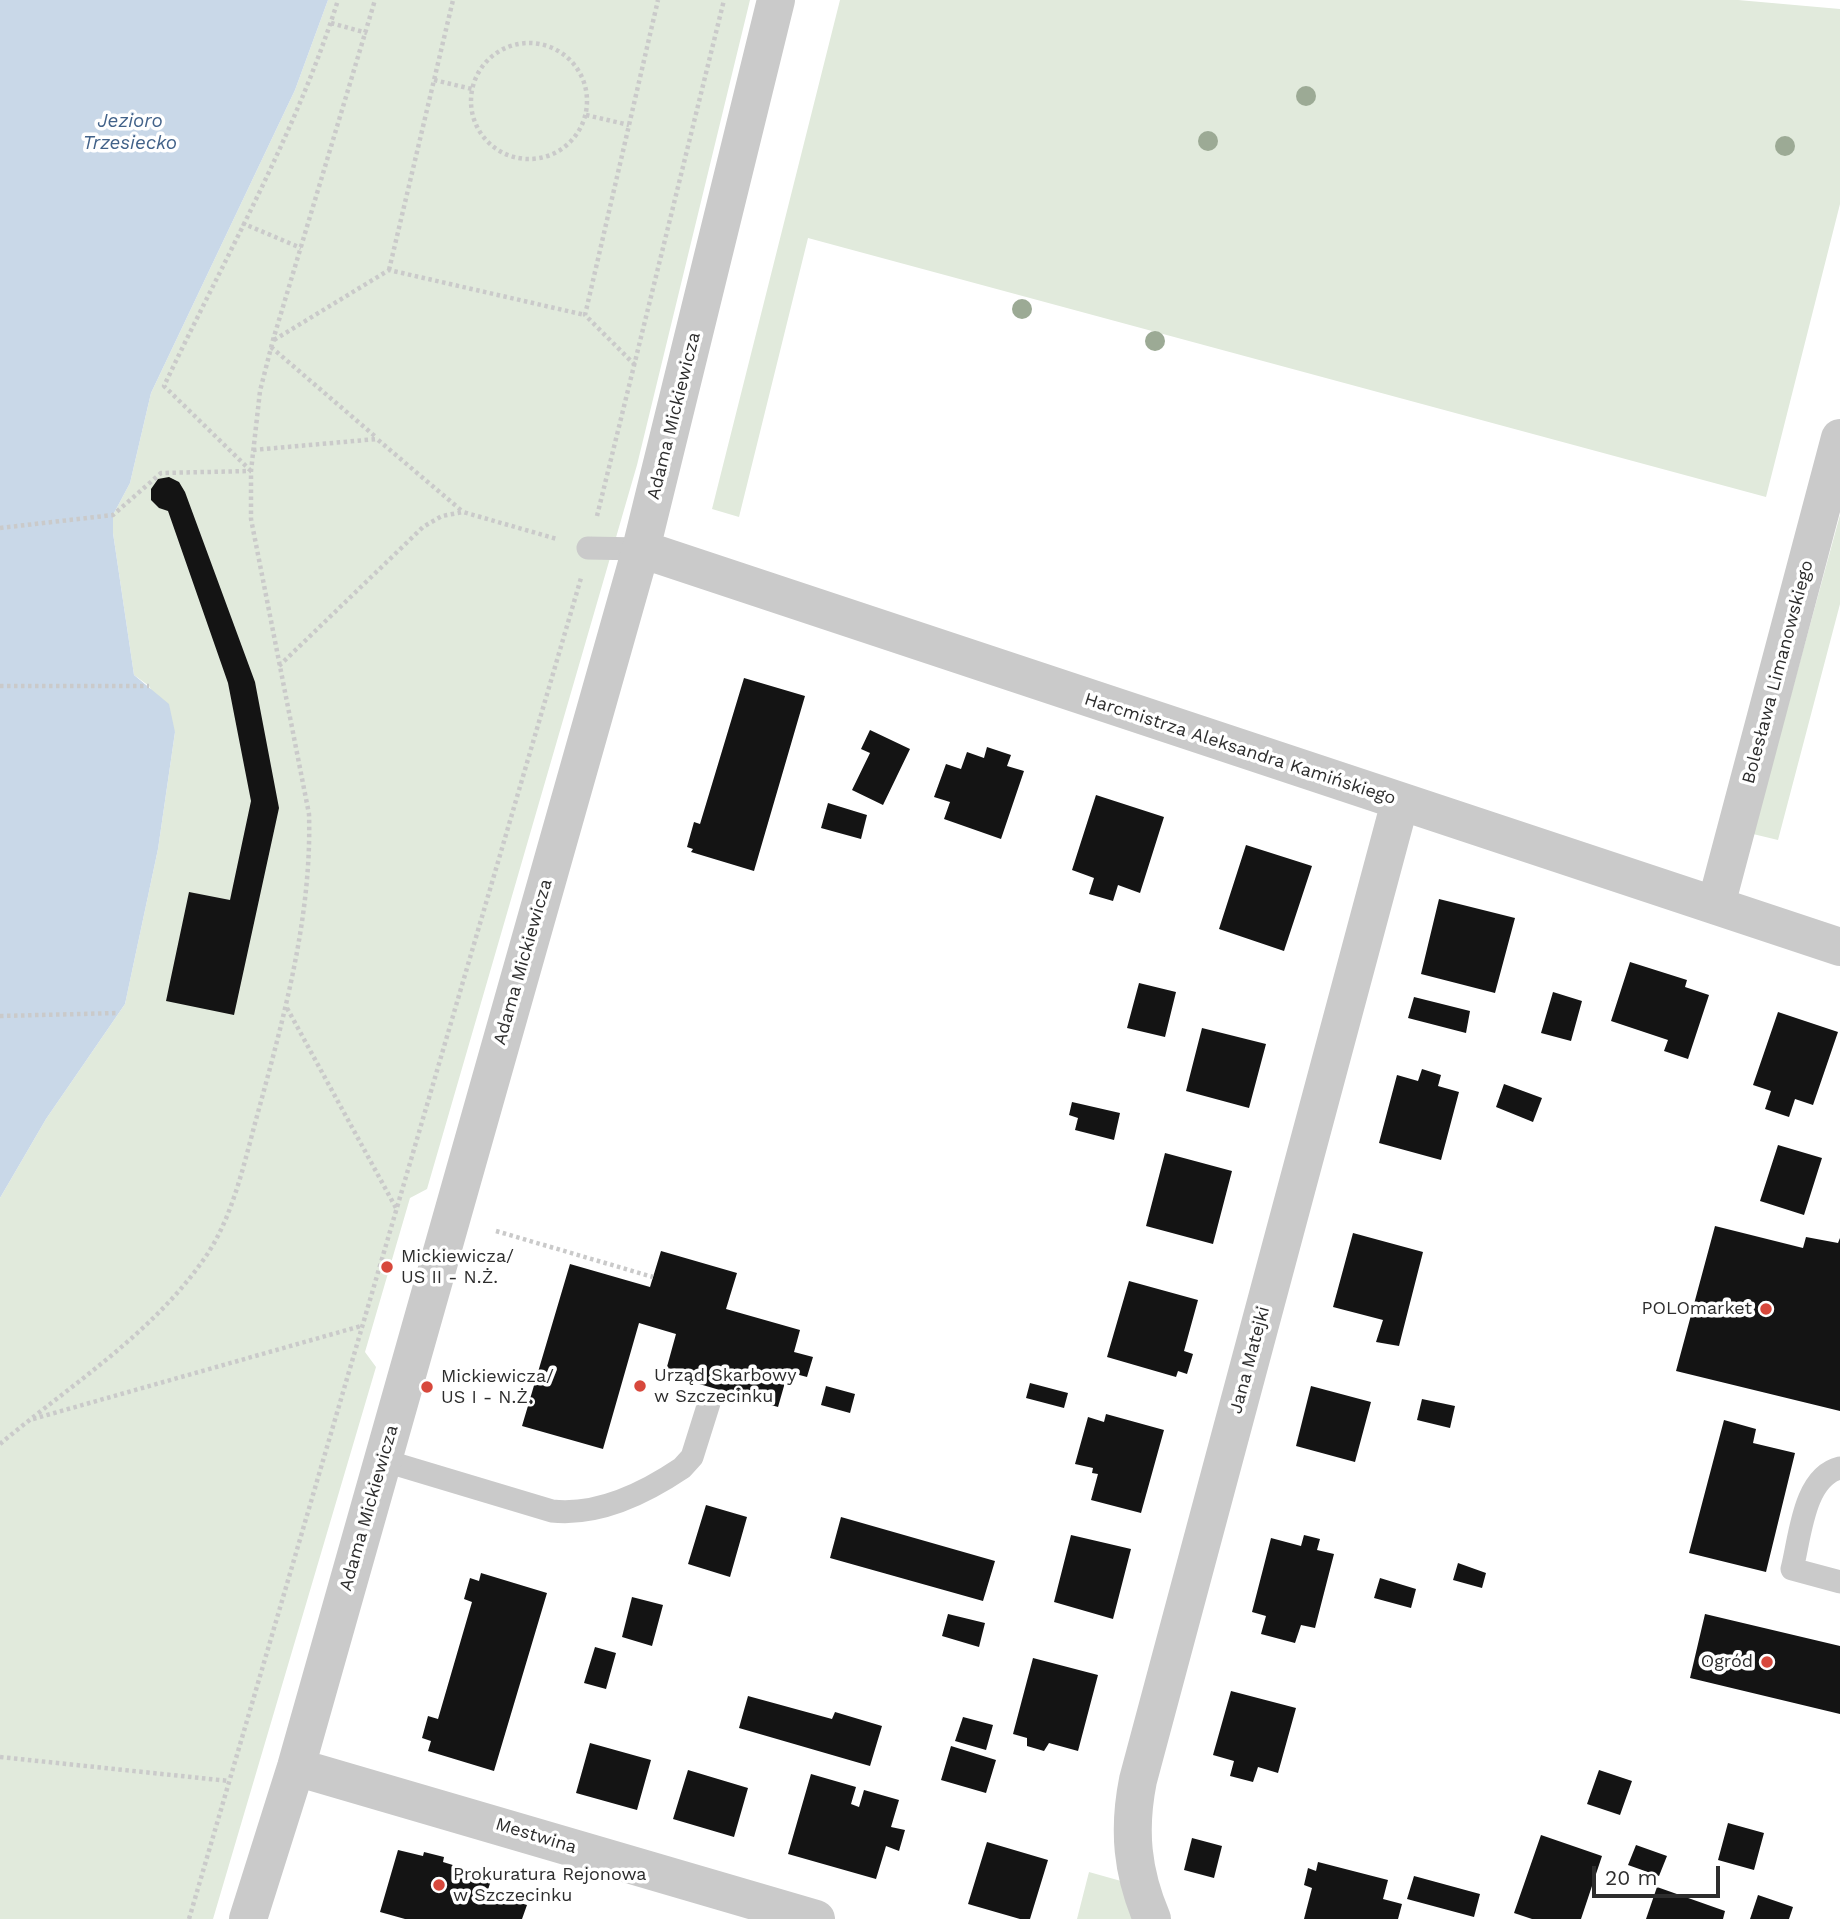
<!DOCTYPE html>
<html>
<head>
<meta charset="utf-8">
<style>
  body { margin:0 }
  #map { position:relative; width:1840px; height:1919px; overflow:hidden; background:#fff; font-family:"Work Sans",sans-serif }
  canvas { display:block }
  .scale { position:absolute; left:1592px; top:1866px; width:128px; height:32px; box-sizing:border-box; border:4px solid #2d2d2d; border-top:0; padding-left:9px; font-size:21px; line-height:24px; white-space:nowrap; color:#2d2d2d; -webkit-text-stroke:5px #fff; paint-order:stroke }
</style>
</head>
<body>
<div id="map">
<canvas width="1840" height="1919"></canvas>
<div class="scale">20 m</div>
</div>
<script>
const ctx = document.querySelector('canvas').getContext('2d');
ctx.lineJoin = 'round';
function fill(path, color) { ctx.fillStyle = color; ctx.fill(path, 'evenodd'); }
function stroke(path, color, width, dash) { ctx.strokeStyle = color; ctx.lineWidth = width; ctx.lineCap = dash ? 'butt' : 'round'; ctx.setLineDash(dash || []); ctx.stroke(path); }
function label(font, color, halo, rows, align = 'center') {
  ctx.font = font + ' "Work Sans",sans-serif'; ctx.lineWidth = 7; ctx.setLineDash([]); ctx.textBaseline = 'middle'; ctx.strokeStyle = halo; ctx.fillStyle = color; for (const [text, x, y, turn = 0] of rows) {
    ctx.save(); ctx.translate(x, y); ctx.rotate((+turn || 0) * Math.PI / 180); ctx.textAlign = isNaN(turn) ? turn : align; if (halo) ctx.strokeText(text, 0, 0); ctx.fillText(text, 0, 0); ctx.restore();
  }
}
fill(new Path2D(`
  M328 0H750L637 465 427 1189 410 1198 365 1352 376 1367 213 1919H0V1198L46 1119 125 1004 158 849 175 732 149 686 134 675 113 533V515L130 483 151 393 295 90Z
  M840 0H1738L1840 9V204L1766 497 808 238 739 517 712 509Z
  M1840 515V604L1778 840 1753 834Z
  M1089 1872 1121 1881 1135 1919H1077Z`), '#e1eadc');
fill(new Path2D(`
  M0 0H328L295 90 151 393 130 483 113 515V533L134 675 169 704 175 732 158 849 125 1004 46 1119 0 1198Z`), '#c9d8e8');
fill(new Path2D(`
  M169 477 179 482 185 492 255 682 279 808 234 1015 166 1001 189 892 230 900 251 801 228 683 168 511 159 508 151 500V489L158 479Z
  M744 678 805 696 754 871 691 852 693 849 687 847 694 822 700 824Z
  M870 730 910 749 883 805 852 790 870 753 861 749Z
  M987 747 1011 755 1007 766 1024 771 1001 839 944 819 950 802 934 797 946 764 961 769 967 752 984 758Z
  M1096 795 1164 817 1140 893 1118 885 1113 901 1089 894 1094 878 1072 870Z
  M828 803 867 815 861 839 821 828Z
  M1246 845 1312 866 1284 951 1219 929Z
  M1439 899 1515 918 1495 993 1421 974Z
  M1630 962 1687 980 1685 987 1709 995 1688 1059 1664 1051 1668 1040 1611 1021Z
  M1139 983 1176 992 1165 1037 1127 1028Z
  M1553 992 1582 1001 1571 1041 1541 1033Z
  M1414 997 1470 1011 1466 1033 1408 1018Z
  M1778 1012 1838 1032 1813 1105 1795 1099 1789 1117 1765 1109 1771 1091 1753 1085Z
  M1202 1028 1266 1044 1249 1108 1186 1091Z
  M1422 1069 1441 1075 1438 1086 1459 1092 1441 1160 1379 1143 1397 1075 1418 1081Z
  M1504 1084 1542 1098 1533 1122 1496 1107Z
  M1072 1102 1120 1113 1114 1140 1075 1130 1078 1118 1069 1115Z
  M1778 1145 1822 1158 1804 1215 1760 1201Z
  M1165 1153 1232 1171 1213 1244 1146 1226Z
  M1715 1226 1803 1248 1806 1237 1838 1243 1840 1238V1411L1676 1371Z
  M1353 1233 1423 1252 1399 1346 1376 1342 1383 1320 1333 1307Z
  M661 1251 737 1273 726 1309 800 1330 794 1352 813 1357 807 1377 788 1372 778 1407 665 1374 676 1334 639 1323 603 1449 522 1426 570 1264 650 1287Z
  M1129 1281 1198 1300 1184 1351 1193 1354 1187 1374 1178 1371 1176 1377 1107 1357Z
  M1030 1383 1068 1393 1064 1408 1026 1398Z
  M826 1386 855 1394 850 1413 821 1405Z
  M1311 1386 1371 1402 1355 1462 1296 1446Z
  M1422 1399 1455 1406 1450 1428 1417 1420Z
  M1106 1414 1164 1430 1141 1513 1091 1500 1098 1474 1092 1473 1093 1468 1075 1464 1088 1417 1104 1422Z
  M1724 1420 1756 1429 1753 1443 1795 1453 1766 1572 1689 1553Z
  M706 1505 747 1517 730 1577 688 1564Z
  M841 1517 995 1561 983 1601 830 1558Z
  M1071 1535 1131 1549 1113 1619 1054 1602Z
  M1304 1535 1320 1539 1317 1550 1334 1554 1315 1628 1301 1625 1295 1643 1261 1634 1266 1616 1252 1612 1271 1538 1301 1546Z
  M1458 1563 1486 1573 1482 1588 1453 1580Z
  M481 1573 547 1593 494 1771 428 1751 431 1741 422 1738 428 1716 438 1719 472 1602 464 1599 470 1578 479 1581Z
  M1380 1578 1416 1589 1411 1608 1374 1598Z
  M632 1597 663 1605 652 1646 622 1637Z
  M948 1614 985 1623 979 1647 942 1636Z
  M1705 1614 1840 1646V1714L1690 1678Z
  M595 1647 616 1653 606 1689 584 1683Z
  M1033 1658 1098 1675 1078 1751 1049 1743 1044 1751 1027 1746V1738L1013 1734Z
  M1231 1691 1296 1708 1278 1773 1258 1767 1253 1782 1230 1776 1234 1761 1213 1755Z
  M748 1696 832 1719 835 1712 882 1726 870 1766 739 1728Z
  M963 1717 993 1725 986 1750 955 1741Z
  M590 1743 651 1760 637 1810 576 1793Z
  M951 1746 996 1760 986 1793 941 1780Z
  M688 1770 748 1788 734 1837 673 1819Z
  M1599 1770 1632 1781 1620 1815 1587 1804Z
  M811 1774 856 1787 851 1804 859 1807 864 1790 899 1800 891 1827 905 1830 899 1851 886 1846 876 1879 788 1854Z
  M1728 1823 1764 1833 1754 1870 1718 1860Z
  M1541 1835 1602 1856 1581 1919H1532L1514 1913Z
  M1192 1838 1222 1846 1214 1878 1184 1870Z
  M987 1842 1048 1860 1030 1919H1020L968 1904Z
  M1636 1845 1667 1856 1659 1876 1628 1865Z
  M398 1850 423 1856 424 1852 444 1857 443 1862 492 1877 487 1893 527 1905 522 1919H405L380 1912Z
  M1318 1862 1388 1880 1383 1899 1402 1904 1398 1919H1304L1312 1888 1304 1885 1308 1868 1316 1871Z
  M1414 1876 1480 1894 1474 1917 1407 1899Z
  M1657 1887 1725 1911 1723 1919H1646Z
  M1758 1895 1793 1907 1789 1919H1750Z`), '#141414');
stroke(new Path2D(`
  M331 23 367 33
  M471 101a58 58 0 1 1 116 0a58 58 0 1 1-116 0Z
  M434 80 472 89
  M586 115 629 125
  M242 223 301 248
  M389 270 453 0
  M274 340 389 270 585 315
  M271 347 377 438
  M635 365 585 315 658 0
  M253 450 377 439 462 511
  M251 471 164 386C224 259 296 134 338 0
  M597 516 724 0
  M0 528 113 515 161 473 251 471
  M279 666 423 527 442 516 463 512 557 539
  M0 686H149
  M287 1008 396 1208
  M0 1016 119 1013
  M496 1231 653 1277
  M33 1419 361 1326
  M0 1444C69 1386 151 1335 204 1259 233 1218 244 1163 257 1116 284 1017 312 916 309 814L251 519V471L260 391 273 340 375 0
  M0 1757 229 1781
  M189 1919 581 578`), '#cacaca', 4.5, [3.5, 3.5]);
stroke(new Path2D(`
  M588 548 641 549
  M382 1460 552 1511C598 1516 645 1493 682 1468L692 1457 709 1403
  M1840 1468C1803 1477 1800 1539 1792 1569L1840 1582`), '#cacaca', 23);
stroke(new Path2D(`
  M641 549 1840 947
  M1716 905 1840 438
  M296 1767 816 1919
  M248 1919 296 1767 641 549 776 0
  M1152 1919C1132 1872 1128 1830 1138 1780L1400 802`), '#cacaca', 38);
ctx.fillStyle = '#9caa95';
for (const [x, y] of [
  [1306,96],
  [1208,141],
  [1785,146],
  [1022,309],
  [1155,341]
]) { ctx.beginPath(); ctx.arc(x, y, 10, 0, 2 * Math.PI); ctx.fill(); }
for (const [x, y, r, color] of [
  [387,1267,7,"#d7483c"],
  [1766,1309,7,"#d7483c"],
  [640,1386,7,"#d7483c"],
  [427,1387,7,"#d7483c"],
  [1767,1662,7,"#d7483c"],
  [439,1885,7,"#d7483c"]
]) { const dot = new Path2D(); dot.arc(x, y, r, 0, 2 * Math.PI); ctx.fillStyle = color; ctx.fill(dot); stroke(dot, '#fff', 2.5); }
label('18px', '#2d2d2d', '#fff', [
  ["Adama Mickiewicza",674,416,-76],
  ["Bolesława Limanowskiego",1778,672,-75],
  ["Harcmistrza Aleksandra Kamińskiego",1240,749,18],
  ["Adama Mickiewicza",523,962,-74],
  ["Jana Matejki",1250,1360,-75],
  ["Adama Mickiewicza",369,1508,-74],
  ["Mestwina",536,1836,17]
]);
label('18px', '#2d2d2d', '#fff', [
  ["Mickiewicza/",401,1257],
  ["US II - N.Ż.",401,1278],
  ["POLOmarket",1752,1309,"right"],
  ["Urząd Skarbowy",654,1376],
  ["w Szczecinku",654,1397],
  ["Mickiewicza/",441,1377],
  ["US I - N.Ż.",441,1398],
  ["Ogród",1753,1662,"right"],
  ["Prokuratura Rejonowa",453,1875],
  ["w Szczecinku",453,1896]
], 'left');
label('italic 19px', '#426289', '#fff', [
  ["Jezioro",130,121],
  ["Trzesiecko",130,143]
]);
</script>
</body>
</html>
